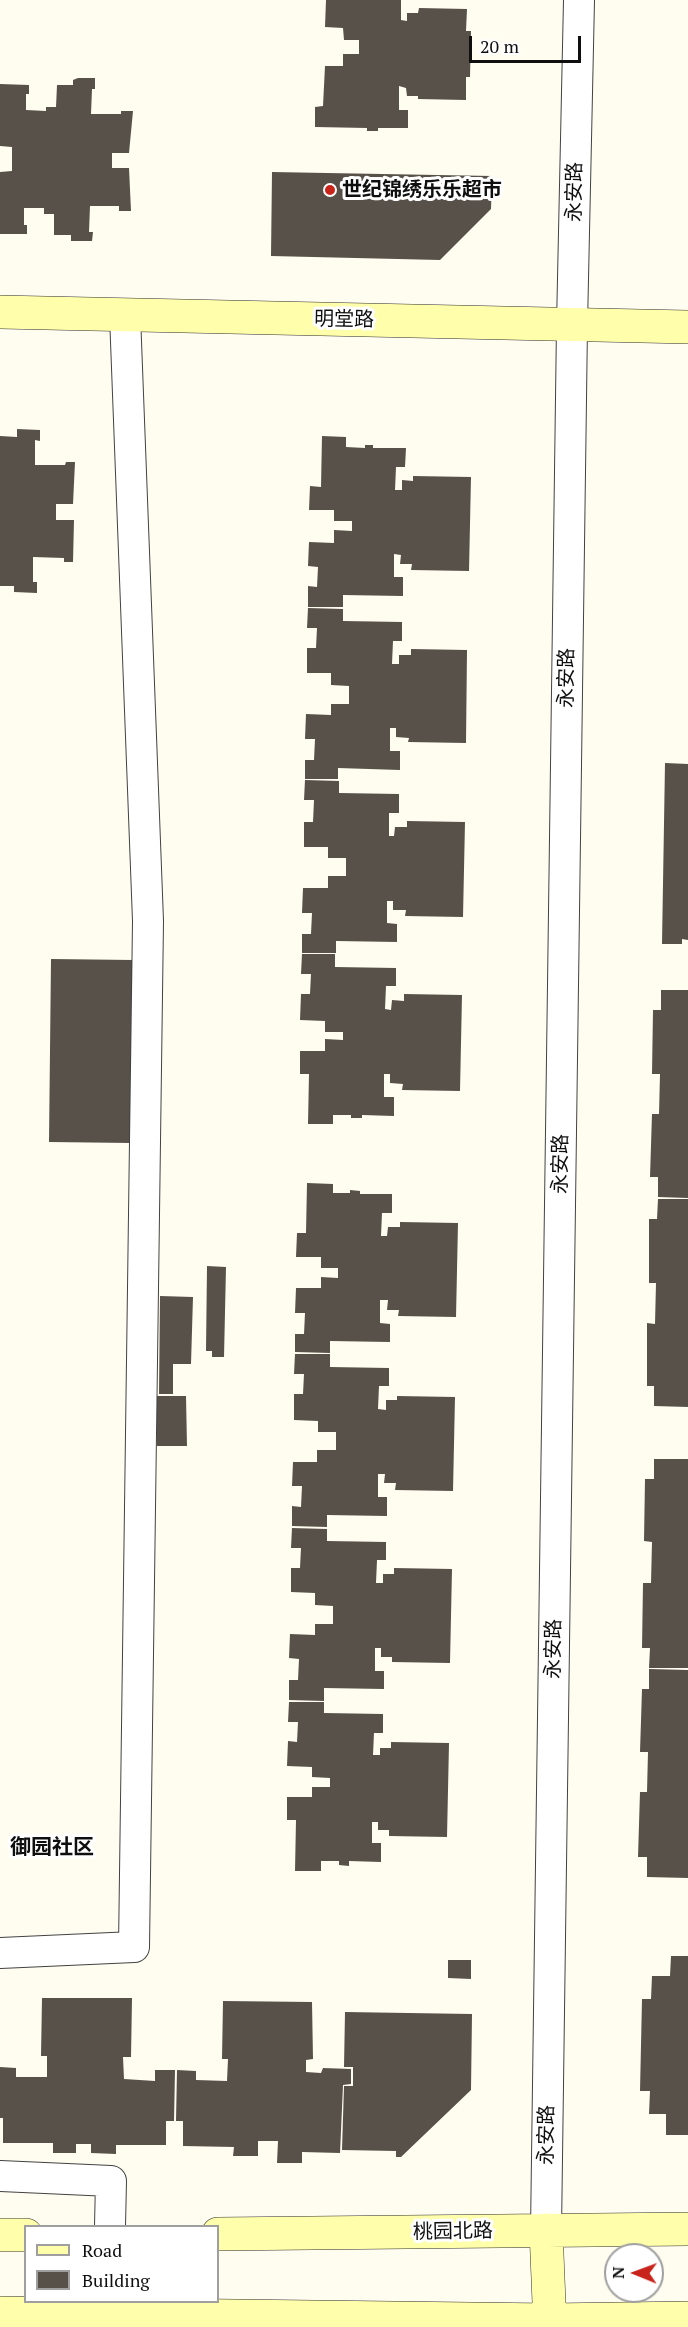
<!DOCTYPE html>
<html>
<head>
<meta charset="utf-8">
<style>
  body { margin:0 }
  #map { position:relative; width:688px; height:2327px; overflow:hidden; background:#fffdf0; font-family:"PT Serif",serif }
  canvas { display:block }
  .legend { position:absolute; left:24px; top:2225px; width:195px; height:78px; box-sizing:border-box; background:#fff; border:2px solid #9f9f9f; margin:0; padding:8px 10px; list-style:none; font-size:18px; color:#0f0f0f }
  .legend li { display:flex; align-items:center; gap:12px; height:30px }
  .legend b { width:30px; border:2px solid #9f9f9f }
  .north { position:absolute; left:604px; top:2243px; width:60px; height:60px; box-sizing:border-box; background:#fff; border:2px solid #9f9f9f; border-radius:50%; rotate:271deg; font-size:16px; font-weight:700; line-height:24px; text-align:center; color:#0f0f0f }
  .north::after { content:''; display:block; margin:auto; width:21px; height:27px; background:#c9241c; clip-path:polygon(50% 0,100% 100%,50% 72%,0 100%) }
  .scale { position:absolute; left:469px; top:36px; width:112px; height:27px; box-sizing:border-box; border:3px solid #0f0f0f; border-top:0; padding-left:8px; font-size:18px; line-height:21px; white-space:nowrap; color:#0f0f0f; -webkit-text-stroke:4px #fff; paint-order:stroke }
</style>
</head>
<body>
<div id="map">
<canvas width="688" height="2327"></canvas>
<ul class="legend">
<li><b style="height:8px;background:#fffeab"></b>Road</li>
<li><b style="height:16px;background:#58514a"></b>Building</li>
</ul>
<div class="north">N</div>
<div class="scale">20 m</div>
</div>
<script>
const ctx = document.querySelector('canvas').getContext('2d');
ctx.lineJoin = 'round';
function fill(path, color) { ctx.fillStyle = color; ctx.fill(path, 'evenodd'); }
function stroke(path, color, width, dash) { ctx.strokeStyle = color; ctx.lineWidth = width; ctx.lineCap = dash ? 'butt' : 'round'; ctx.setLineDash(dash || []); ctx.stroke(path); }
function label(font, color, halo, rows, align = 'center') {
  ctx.font = font + ' "PT Serif","Noto Sans SC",serif'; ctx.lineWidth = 6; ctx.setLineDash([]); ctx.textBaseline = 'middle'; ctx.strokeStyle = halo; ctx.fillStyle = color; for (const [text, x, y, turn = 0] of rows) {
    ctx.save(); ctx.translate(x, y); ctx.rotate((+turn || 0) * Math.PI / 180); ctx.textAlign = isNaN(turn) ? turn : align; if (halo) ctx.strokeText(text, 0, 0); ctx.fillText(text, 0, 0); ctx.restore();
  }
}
fill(new Path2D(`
  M326 0H401V20L407 21V13H418L419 8 467 9 466 31H471L470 77H466V100L418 99V96H407L406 88 399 86V110H408V128H378V131H367V128L315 127V107L323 106 325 66H343V54H359V40H344L343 28 325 27Z
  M78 78H95V89H92L91 114H121V111H133L129 153H112V168H129L131 211H119V206H90L89 232H93L92 241H71V235H54V214H44V208H24V225H27V234H0V172L12 171V147L0 146V84L29 85V94H26V110L46 111V107H56L57 85H73V80Z
  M272 172 492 176 491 209 440 260 271 256Z
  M17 429 40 430V441L35 440V465H65L66 462H75L73 504H56V520H74L73 562H64V558L33 557V582H37V593L14 592V586H0V436L17 437Z
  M322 436 346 437V447L365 448V445H373V448H406L405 467H396L395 490H402V480L413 481V476L471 477 469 571 411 570 412 564H400L401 555 394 554V577H403V596L343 595V607H308V586L317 587 318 567 308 566 309 542 334 543V530L352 531V521H334V510H309L310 486 321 487Z
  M308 608 343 609V621L402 622V641H393L392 664H399V655H411V649L467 650 466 743 408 742 409 738 396 737V728H390V751H400V770L338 768V779H305V760H314L315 739H305L306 714 331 715V704H349V686L331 685V673H307V648H316L317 628H307Z
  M665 763 688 764V940L682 939V944H662Z
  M305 780 339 781V793L399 794V813H389V836H394L395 827H407V821L465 822 463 917 405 916 406 910H393V901H387V923L397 924V942L336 941V953H302V934H311L312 913H302L303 888H328V876H346V858H328V847H304V822H313L314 800H304Z
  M302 954H335V967L396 968V986H386L385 1009 391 1010 392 1000 404 1001V994L462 995 460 1091 402 1090 403 1084 390 1083V1074H384V1097H394V1116L362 1115V1118H351V1115H333V1124H308L309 1074H300V1051H325V1039L343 1040V1032H325V1021L300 1020 301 994H310L311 974H301Z
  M51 959 133 960 131 1143 49 1142Z
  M661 990H688V1198L658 1197V1177H650L652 1114H659L660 1074H652L653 1010H661Z
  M307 1183 333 1184V1193H350V1190L360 1191V1194H392V1213H382L381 1236H387L388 1227H400V1222L458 1223 456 1317 398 1316 399 1310H387L388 1300H380V1323L390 1324V1342L330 1341V1353L295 1352V1334H304L305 1313H295L296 1288H321V1277L338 1278V1268H321V1257H296L297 1233H306Z
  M658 1199H688V1407L654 1406V1386H647V1323L655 1324 656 1283H649V1219H657Z
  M207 1266 226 1267 224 1357H212V1351H206Z
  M160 1296 193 1297 191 1364H173V1394H159Z
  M295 1354H330V1367L389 1368V1386H379L378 1409 386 1410V1400H397V1396L455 1397 453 1491 395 1490 396 1483H384L385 1474H378V1497H387V1516L327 1515V1527L292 1526V1506L301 1507 302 1486H292L293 1462H317V1450H336V1432H318V1421L294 1420V1394H303L304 1374H294Z
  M157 1396H186L187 1446H157Z
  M654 1459H688V1668H649L650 1648H642L643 1583H651L652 1542 644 1541 645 1479H654Z
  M292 1528 327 1529V1541L386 1542V1560H377L376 1583H383V1574H394V1568L452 1569 450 1663 392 1662V1657H381V1648H375V1671H384V1689L324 1688V1701L289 1700V1680H298L299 1659 289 1658 290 1634 315 1635V1624H333V1606L315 1605V1593L291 1592V1568H300L301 1548H291Z
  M649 1669 688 1670V1878L647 1877V1857H638L640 1792H647L648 1752H640L642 1689H649Z
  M289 1702H324V1713L383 1714V1733H374L373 1755H380V1748H391V1742L449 1743 447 1837 389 1836V1830H378V1822H372V1843H381V1862L349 1861V1866L339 1865V1861H321V1871H295L296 1820H287V1797H312V1787H330V1778L312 1777V1767L287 1766 288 1741 297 1742 298 1722H288Z
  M671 1956H688V2135H666V2114H649L650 2091H640L642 1999H651L652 1976H670Z
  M448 1960H471V1979L448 1978Z
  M42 1998H132L131 2057H123L124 2079 155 2081V2070H175L174 2121H166V2145H116V2154L91 2153V2144H76V2153H53V2143H3V2118H0V2067L16 2068V2077H47V2056H41Z
  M223 2001 312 2002 313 2059 306 2060V2072L321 2073 323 2068 351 2069V2084L343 2085 340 2153 302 2152V2163H277L278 2141H258V2156H233L234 2147 183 2146V2121H176L177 2070 196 2071V2080L227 2081 228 2059H222Z
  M345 2012 472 2014 471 2090 401 2157H396V2151L342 2150 344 2086H353V2067H344Z`), '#58514a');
const street = new Path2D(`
  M0 1953 134 1947 148 921 125 315
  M0 2176 111 2181 110 2226
  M546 2230 572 325 579 0`);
const secondary = new Path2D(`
  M0 312 688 327
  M546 2230 550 2327
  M218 2234 688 2229
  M0 2235H26
  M0 2313 550 2320 688 2318`);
stroke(street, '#424242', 32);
stroke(secondary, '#313131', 34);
stroke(street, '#fff', 30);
stroke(secondary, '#fffeab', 33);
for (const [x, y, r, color] of [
  [330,190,6,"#c9241c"]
]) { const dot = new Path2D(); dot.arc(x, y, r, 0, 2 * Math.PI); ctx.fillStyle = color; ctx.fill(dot); stroke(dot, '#fff', 2); }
label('bold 20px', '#0f0f0f', '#fff', [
  ["世纪锦绣乐乐超市",342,190]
], 'left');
label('20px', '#0f0f0f', '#fff', [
  ["永安路",575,192,-89],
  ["明堂路",344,320,1],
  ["永安路",567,678,-89],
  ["永安路",561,1164,-89],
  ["永安路",554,1649,-89],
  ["永安路",547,2135,-89],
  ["桃园北路",453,2232,-1]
]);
label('bold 21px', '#0f0f0f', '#fff', [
  ["御园社区",52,1848]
]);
</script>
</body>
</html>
